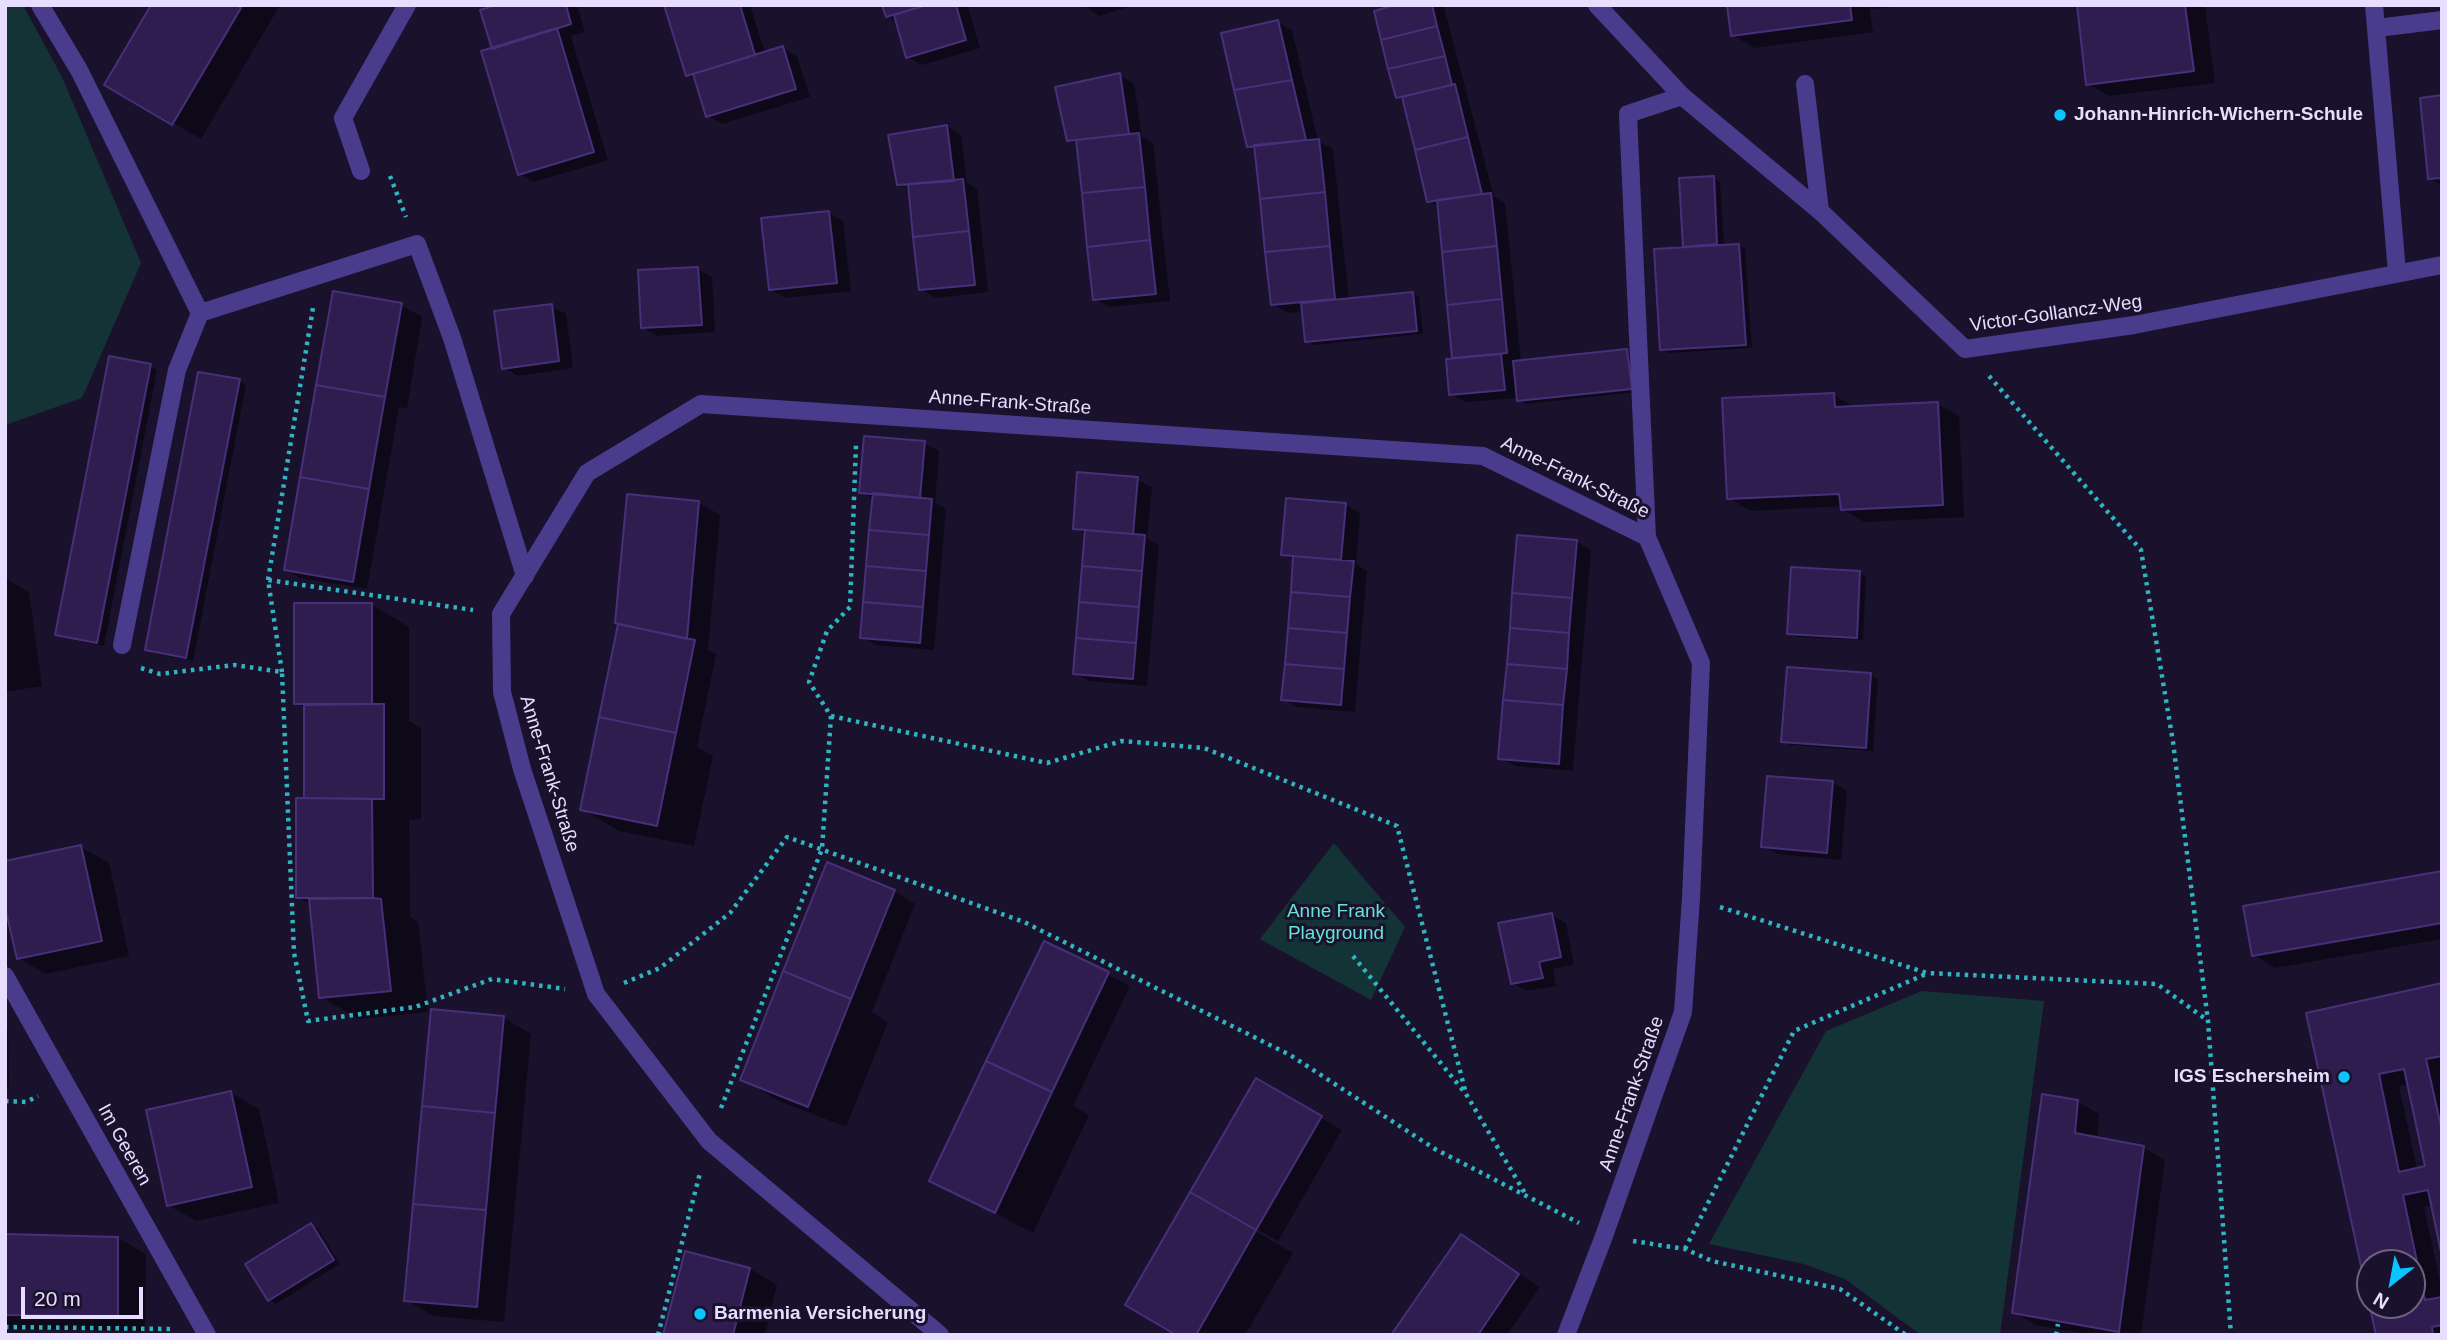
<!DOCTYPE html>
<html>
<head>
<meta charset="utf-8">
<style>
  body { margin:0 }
  #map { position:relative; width:2447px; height:1340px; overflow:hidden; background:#1a112d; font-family:Arial,sans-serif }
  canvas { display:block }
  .frame { position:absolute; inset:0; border:7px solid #e6ddff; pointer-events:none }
  .north { position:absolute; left:2356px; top:1249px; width:70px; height:70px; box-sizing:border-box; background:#1a112d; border:2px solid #6c6381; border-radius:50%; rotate:211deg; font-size:19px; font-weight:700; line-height:28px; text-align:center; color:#e6ddff }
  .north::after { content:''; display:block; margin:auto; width:24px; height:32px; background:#09c4ff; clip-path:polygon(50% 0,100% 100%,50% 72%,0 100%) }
  .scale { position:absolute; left:21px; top:1287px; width:122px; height:32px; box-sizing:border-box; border:4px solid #e6ddff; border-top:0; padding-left:9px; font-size:21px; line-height:24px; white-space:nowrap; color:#e6ddff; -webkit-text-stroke:5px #1a112d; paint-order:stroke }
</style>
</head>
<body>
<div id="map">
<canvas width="2447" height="1340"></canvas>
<div class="frame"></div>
<div class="north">N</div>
<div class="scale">20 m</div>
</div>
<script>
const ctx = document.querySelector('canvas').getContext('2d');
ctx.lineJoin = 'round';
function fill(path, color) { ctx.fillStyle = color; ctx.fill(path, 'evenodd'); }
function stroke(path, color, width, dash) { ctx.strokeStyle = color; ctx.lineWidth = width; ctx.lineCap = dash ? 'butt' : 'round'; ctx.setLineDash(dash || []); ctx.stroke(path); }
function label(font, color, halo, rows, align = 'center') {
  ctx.font = font + ' Arial,sans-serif'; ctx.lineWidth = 6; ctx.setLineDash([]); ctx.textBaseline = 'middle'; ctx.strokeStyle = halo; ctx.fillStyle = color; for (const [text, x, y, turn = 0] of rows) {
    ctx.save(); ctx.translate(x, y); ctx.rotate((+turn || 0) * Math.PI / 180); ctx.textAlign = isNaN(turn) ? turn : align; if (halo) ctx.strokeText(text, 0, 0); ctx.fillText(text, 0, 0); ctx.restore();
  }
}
fill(new Path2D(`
  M5 5H23L62 77 141 263 82 398 5 425Z
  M1334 843 1405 927 1371 1000 1260 939Z
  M1922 991 2044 1001 2000 1335H1921L1845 1279 1804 1264 1709 1244 1826 1031Z`), '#143337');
fill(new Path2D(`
  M153 5H280L201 139 107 84Z
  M495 5H577L585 32 571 36 608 160 534 182 520 174 494 50Z
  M665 5H750L765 53 782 48 797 56 810 97 722 124 708 116 697 80 687 75Z
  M884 5H964L968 7 980 48 922 65 908 57 897 22 887 16Z
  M1083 5H1134L1099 16Z
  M1403 5 1444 7 1494 197 1505 203 1521 362 1627 351 1634 355 1638 392 1525 404 1519 398 1465 402 1451 394 1454 359 1439 207 1429 201 1405 102 1397 97Z
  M1729 5H1906L1874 9 1869 6 1873 32 1754 48 1733 35Z
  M2078 5H2205L2215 83 2109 96 2087 84Z
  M1277 22 1292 30 1318 141 1333 149 1349 300 1413 293 1419 297 1423 334 1314 345 1307 341 1304 311 1287 313 1273 304 1257 150 1249 146Z
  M1120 75 1134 84 1142 137 1153 143 1170 301 1109 307 1095 299 1078 145 1068 140Z
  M2442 97V185L2429 178Z
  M947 126 961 135 967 183 977 189 988 292 935 298 921 289 910 190 898 184Z
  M1713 178 1720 182 1724 246 1739 245 1745 249 1752 348 1668 353 1662 349 1684 249 1680 180Z
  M829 213 843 221 851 291 785 298 770 289Z
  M698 269 712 277 715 332 657 336 643 327Z
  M401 305 422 317 407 408 399 407 367 589 300 578 286 569Z
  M551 306 566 314 573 368 518 376 504 368Z
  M150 366 157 370 104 646 64 638 57 634Z
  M239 381 246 385 193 661 153 653 147 649Z
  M1834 395 1856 408 1937 404 1959 416 1964 517 1864 522 1842 509V506L1750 511 1729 498Z
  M924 443 939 451 935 502 946 509 934 650 876 645 862 637 874 499 861 492Z
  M1137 479 1152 487 1147 538 1159 545 1147 686 1089 681 1075 673 1087 535 1074 528Z
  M1287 500 1346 505 1360 513 1356 564 1367 571 1355 712 1297 707 1283 699 1295 561 1283 554Z
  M699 503 720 515 708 650 716 654 697 747 713 756 694 846 619 831 582 809 620 624Z
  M1577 542 1591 550 1573 771 1515 766 1500 758Z
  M1860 573 1866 577 1863 640 1796 637 1789 633Z
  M5 578 29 592 42 686 5 692Z
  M372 605 409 627V721L421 728V819L409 820 410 917 418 922 428 1012 359 1019 321 997 311 905 298 897 306 800V709L296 703Z
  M1871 675 1878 679 1873 751 1790 745 1783 741Z
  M1833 782 1847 791 1841 860 1778 854 1763 846Z
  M81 847 109 863 129 956 46 974 18 958Z
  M2442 873V939L2275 968 2254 955Z
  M894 891 915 904 872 1012 888 1022 846 1127 779 1101 742 1079Z
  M1552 915 1566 923 1574 965 1553 969 1556 986 1527 991 1512 983Z
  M1044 943 1130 986 1073 1106 1089 1115 1033 1233 931 1180Z
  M2442 985V1248L2433 1205 2424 1207 2442 1292V1335H2378L2372 1305H2412V1263H2370V1297L2308 1014ZM2409 1084 2427 1168 2417 1170 2399 1086Z
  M504 1018 531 1034 504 1322 433 1316 406 1300Z
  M5 1028 8 1030 9 1086H5Z
  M1256 1080 1342 1130 1278 1241 1192 1191Z
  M231 1093 259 1109 279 1203 196 1221 168 1205Z
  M2078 1102 2099 1114 2097 1139 2144 1148 2165 1160 2141 1335H2093L2035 1325 2014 1312Z
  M1191 1194 1293 1253 1245 1335H1180Z
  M311 1225 318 1229 340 1264 276 1304 269 1300Z
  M1461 1236 1540 1287 1507 1335H1394Z
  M5 1237 118 1238 146 1254 145 1331 5 1329Z
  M686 1253 750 1269 777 1285 765 1335H665Z`), '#0007');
const building = new Path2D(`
  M151 5H236L241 8 172 125 104 85Z
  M566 5 571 24 492 49 480 10 497 5Z
  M664 5H740L755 55 686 76Z
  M882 5H927L886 17Z
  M927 5H956L966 40 906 58 894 15Z
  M1395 5H1432L1437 26 1381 40 1374 11Z
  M1727 5H1850L1852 20 1731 36Z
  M2077 5H2185L2194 71 2086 85Z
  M1278 20 1292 80 1234 90 1221 33Z
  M1437 26 1445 56 1388 69 1381 40Z
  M557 28 594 152 518 175 481 51Z
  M783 46 796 89 706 117 693 74Z
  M1445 56 1452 85 1396 98 1388 69Z
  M1120 73 1129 134 1067 141 1055 87Z
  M1292 80 1306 140 1247 147 1234 90Z
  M1455 84 1468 137 1415 150 1402 97Z
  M2442 95V178L2428 179 2420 98Z
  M947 125 954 181 897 185 888 135Z
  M1139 133 1145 187 1082 193 1076 140Z
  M1468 137 1482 194 1427 202 1415 150Z
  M1319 139 1325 192 1260 199 1254 145Z
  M1714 176 1717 244 1683 247 1679 178Z
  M963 179 969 231 913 237 908 184Z
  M1145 187 1150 240 1087 247 1082 193Z
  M1325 192 1330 246 1265 252 1260 199Z
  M1491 193 1497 246 1442 252 1437 200Z
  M829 211 837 283 769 290 761 218Z
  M969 231 975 285 919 290 913 237Z
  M1150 240 1156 294 1093 300 1087 247Z
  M1739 244 1746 345 1660 350 1654 249Z
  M1330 246 1335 299 1271 305 1265 252Z
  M1497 246 1502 299 1447 305 1442 252Z
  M698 267 702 325 641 328 638 270Z
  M333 291 402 303 385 397 316 385Z
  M1413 292 1417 331 1305 342 1301 303Z
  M1502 299 1507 353 1452 358 1447 305Z
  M552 304 559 361 502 369 494 311Z
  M1627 349 1632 389 1517 401 1513 361Z
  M1501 354 1505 390 1449 395 1446 359Z
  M109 356 151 364 97 643 55 635Z
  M198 372 240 379 186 658 145 650Z
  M316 385 385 397 369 489 300 477Z
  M1834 393 1835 407 1938 402 1943 505 1841 510 1839 494 1727 499 1722 398Z
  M864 436 925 441 920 498 859 493Z
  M1077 472 1138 477 1133 534 1073 529Z
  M300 477 369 489 353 582 284 570Z
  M873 493 932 499 929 535 869 530Z
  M627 494 699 501 687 639 615 623Z
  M1286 498 1346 503 1341 560 1281 555Z
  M869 530 929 535 926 571 866 566Z
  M1085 530 1145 535 1142 571 1082 566Z
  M1517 535 1577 540 1572 598 1512 593Z
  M1293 556 1354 561 1350 597 1291 592Z
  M866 566 926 571 923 607 863 602Z
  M1082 566 1142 571 1139 607 1079 602Z
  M1791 567 1860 571 1857 638 1787 634Z
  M1291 592 1350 597 1347 633 1288 628Z
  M1512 593 1572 598 1569 633 1510 628Z
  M863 602 923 607 920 643 860 638Z
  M1079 602 1139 607 1136 643 1076 638Z
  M294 603H372V704H294Z
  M618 624 695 640 676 733 599 717Z
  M1288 628 1347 633 1344 669 1285 664Z
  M1510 628 1569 633 1567 669 1507 664Z
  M1076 638 1136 643 1133 679 1073 674Z
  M1285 664 1344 669 1341 705 1281 700Z
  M1507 664 1567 669 1563 705 1503 700Z
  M1787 667 1871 673 1866 748 1781 742Z
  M1503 700 1563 705 1559 764 1498 759Z
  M372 704H384V799L304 798V705Z
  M599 717 676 733 657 826 580 810Z
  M1767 776 1833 781 1827 853 1761 847Z
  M296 798 372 799 373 898H296Z
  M81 845 102 941 17 959 5 907V861Z
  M827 862 895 890 851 999 783 971Z
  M2442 871V923L2252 956 2243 906Z
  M373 898 381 899 391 991 319 998 309 899Z
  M1552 913 1561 957 1539 962 1543 978 1511 984 1498 923Z
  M1044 941 1109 972 1052 1092 986 1061Z
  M783 971 851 999 808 1107 740 1080Z
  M2442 983V1056L2426 1059 2442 1131V1257L2428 1190 2403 1195 2425 1300 2442 1297V1325L2432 1327 2433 1335H2376L2306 1013ZM2404 1069 2425 1166 2399 1172 2379 1074ZM2370 1263H2412V1305H2370Z
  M431 1009 504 1016 495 1113 422 1106Z
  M986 1061 1052 1092 995 1213 929 1181Z
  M1256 1078 1322 1116 1256 1230 1190 1192Z
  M231 1091 252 1187 167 1206 146 1110Z
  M2042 1094 2078 1100 2075 1133 2144 1146 2119 1332 2012 1313Z
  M422 1106 495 1113 486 1210 413 1204Z
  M1190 1192 1256 1230 1196 1335H1176L1125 1305Z
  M413 1204 486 1210 477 1307 404 1301Z
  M311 1223 334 1260 268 1301 245 1264Z
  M5 1234 118 1237V1316L5 1315Z
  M1461 1234 1519 1274 1478 1335H1391Z
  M685 1251 750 1268 733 1335H663Z`);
fill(building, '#2e1d4e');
stroke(building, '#482f7a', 2);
stroke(new Path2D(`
  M390 176 406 217
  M1989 376 2141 550 2173 742 2208 1021 2231 1335
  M268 580 313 308
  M141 668 160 674 234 665 282 672 294 953 308 1021 415 1007 492 979 565 989
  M282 672 268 580 473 610
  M831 716 1047 763 1122 741 1204 748 1397 826 1466 1094
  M1720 907 1927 973 2157 984 2207 1020
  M1353 956 1466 1094 1526 1195
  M624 983 660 968 730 913 787 837 1024 922 1290 1055 1435 1149 1579 1223
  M5 1101 26 1102 38 1096
  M721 1108 822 849 831 716 809 682 827 631 850 607 856 445
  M1633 1241 1685 1249 1712 1261 1840 1289 1906 1335
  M1685 1249 1794 1031 1926 974
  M5 1327 171 1329
  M658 1335 700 1173
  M2056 1335 2058 1324`), '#2fb5c1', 4.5, [3.5, 5]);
stroke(new Path2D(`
  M40 5 79 70 200 313
  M1597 5 1682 96 1628 114 1647 537
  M2374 5 2397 272
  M2377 28 2442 20
  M1805 84 1820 211
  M361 171 343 118 407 5
  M122 645 177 370 200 313 417 244 452 338 525 576`), '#4a3c8c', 18);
stroke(new Path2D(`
  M1682 96 1820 211 1965 349 2134 325 2442 265
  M5 976 207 1335
  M940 1335 709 1141 596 994 522 769 502 692 501 614 587 473 701 404 1483 456 1647 537 1701 663 1691 898 1683 1012 1604 1236 1566 1335`), '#4a3c8c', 18);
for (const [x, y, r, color] of [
  [2060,115,7,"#09c4ff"],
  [2344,1077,7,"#09c4ff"],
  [700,1314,7,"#09c4ff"]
]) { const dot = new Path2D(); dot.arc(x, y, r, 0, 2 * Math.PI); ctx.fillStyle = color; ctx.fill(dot); stroke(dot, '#1a112d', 2.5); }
label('bold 19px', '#e6ddff', '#1a112d', [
  ["Johann-Hinrich-Wichern-Schule",2074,115],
  ["IGS Eschersheim",2330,1077,"right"],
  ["Barmenia Versicherung",714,1314]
], 'left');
label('19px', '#e6ddff', '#1a112d', [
  ["Victor-Gollancz-Weg",2056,314,-8],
  ["Anne-Frank-Straße",1010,403,4],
  ["Anne-Frank-Straße",1575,478,26],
  ["Anne-Frank-Straße",549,774,73],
  ["Anne-Frank-Straße",1632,1094,-71],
  ["Im Geeren",124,1145,61]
]);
label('19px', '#65e3d5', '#1a112d', [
  ["Anne Frank",1336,912],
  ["Playground",1336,934]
]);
</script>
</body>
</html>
